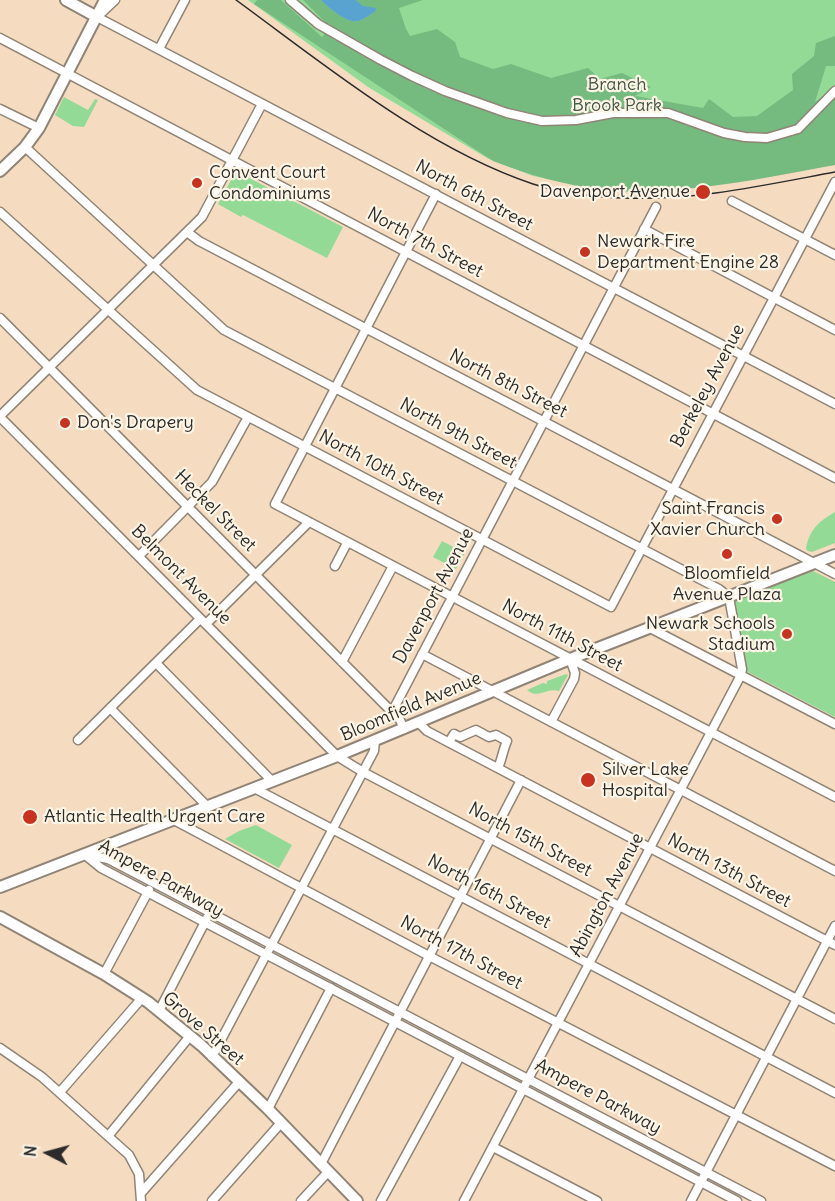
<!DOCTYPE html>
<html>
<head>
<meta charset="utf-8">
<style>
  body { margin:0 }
  #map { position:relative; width:835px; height:1201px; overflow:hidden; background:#f5dcc0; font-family:Delius,sans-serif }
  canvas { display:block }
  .north { position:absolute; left:18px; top:1123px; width:60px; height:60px; -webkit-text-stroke:4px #fcf5e5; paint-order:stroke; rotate:276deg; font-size:16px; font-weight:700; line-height:24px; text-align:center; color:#2b2b2b }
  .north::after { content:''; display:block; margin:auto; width:21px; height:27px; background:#2b2b2b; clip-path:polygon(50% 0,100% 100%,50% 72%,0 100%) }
</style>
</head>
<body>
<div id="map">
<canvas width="835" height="1201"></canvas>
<div class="north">N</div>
</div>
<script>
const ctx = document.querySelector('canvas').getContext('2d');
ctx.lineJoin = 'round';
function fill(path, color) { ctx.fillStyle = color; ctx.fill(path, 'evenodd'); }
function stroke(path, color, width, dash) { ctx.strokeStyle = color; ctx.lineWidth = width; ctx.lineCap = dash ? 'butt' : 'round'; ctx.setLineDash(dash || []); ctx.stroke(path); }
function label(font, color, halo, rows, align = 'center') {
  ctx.font = font + ' Delius,sans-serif'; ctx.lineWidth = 4.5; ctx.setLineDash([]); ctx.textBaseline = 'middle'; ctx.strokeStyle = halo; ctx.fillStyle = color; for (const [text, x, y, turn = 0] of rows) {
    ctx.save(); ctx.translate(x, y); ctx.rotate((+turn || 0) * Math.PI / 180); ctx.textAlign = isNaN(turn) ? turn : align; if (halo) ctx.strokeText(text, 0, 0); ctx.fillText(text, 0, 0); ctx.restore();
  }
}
fill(new Path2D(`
  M248 0H835V165L675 189 642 191 605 190 533 176 487 158 368 87Z
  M64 97 88 110 95 99 98 100 84 127 73 126 55 115Z
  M236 171 343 227 327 258 243 215 241 217 218 204Z
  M835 512V543L812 552 808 551 806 549C809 530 819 521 835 512Z
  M442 541 465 553 456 569 433 557Z
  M811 570 835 582V717L744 670 732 598Z
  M566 674 568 675 559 691C546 687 538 700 527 690L543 683 547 684V681Z
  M256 825 292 845 279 868 225 839 239 831Z`), '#92da95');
fill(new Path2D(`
  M257 0H281L322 37 330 27 303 0H321C327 7 348 24 358 21 363 20 369 15 375 12L363 6 356 0H423L399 8 406 29 410 36 437 29 455 42 460 57 493 69 511 64 551 78 588 68 600 79 622 73 651 87 635 96 703 108 709 99 733 117 757 116 793 90 792 74 814 56 816 43 835 36V66H826L815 102 835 88V165C765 178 674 197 603 190 564 185 529 175 493 161L254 4Z`), '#75ba7e');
fill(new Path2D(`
  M321 0H356L363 6 376 8 375 12C369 15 363 20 358 21 348 24 327 7 321 0Z`), '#59a3d0');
const minor = new Path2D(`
  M115 0 97 17 835 404
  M290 0 318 24 381 60 412 76 445 91 507 113 542 121 576 120 613 113H668L724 133 745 137 767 138 798 129 835 91
  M0 38 835 478
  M159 49 185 0
  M0 109 39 128
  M25 147 224 330 719 589 729 597 742 669 741 675 464 1201
  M436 194 275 504 835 797
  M732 201 835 255
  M0 212 197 390 611 607 835 182
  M644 229 835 330
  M187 232 199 241 835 574
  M0 318 400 720 404 729
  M0 416 202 217 262 104
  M0 417 337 756 363 772 835 1019
  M139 556 212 482 248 417
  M335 566 347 543
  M206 624 309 522
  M650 628 835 724
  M422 654 835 871
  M342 662 393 566
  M156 663 272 781
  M110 708 207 806
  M392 712 656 207
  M551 722 574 679 575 673 570 659
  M419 723 427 731 835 945
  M78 740 200 619
  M449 742 454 734 460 737 476 730 489 737 496 735 507 741C503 750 502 759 498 768
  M254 788 835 1093
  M172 819 429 956 835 1166
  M84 854 108 859 761 1201
  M84 854 101 868 737 1201
  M104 974 149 890
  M159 1011 207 918
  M0 1048 42 1077 129 1155 139 1174 141 1201
  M212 1057 374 751 375 741
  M60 1092 142 998
  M268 1109 331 988
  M109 1135 190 1036
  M493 1147 597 1201
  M321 1164 521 780
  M141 1193 239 1082
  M212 1201 280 1124
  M301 1201 328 1172
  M381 1201 460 1056
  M691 1201 835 926`);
const major = new Path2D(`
  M66 0 97 17
  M0 171 25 147 39 128 105 0
  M0 887 337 756 570 659 835 555
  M0 917 104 974 148 1002 201 1045 268 1109 357 1201`);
stroke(minor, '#908476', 11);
stroke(major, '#908476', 14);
stroke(minor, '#fff', 8);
stroke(major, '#fff', 10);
stroke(new Path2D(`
  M236 0C325 65 427 149 533 184 562 193 593 197 623 198 694 201 765 185 835 172`), '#2b2b2b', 1.5);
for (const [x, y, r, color] of [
  [197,183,6,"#c8321e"],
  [703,192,8,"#c8321e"],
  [585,252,6,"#c8321e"],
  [65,423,6,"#c8321e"],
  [777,519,6,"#c8321e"],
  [727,554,6,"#c8321e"],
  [787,634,6,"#c8321e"],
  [588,780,8,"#c8321e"],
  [30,817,8,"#c8321e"]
]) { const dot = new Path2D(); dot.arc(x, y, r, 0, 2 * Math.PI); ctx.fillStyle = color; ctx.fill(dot); stroke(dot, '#fcf5e5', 2); }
label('18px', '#455746', '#fcf5e5', [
  ["Branch",617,85],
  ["Brook Park",617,106]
]);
label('18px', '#2b2b2b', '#fcf5e5', [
  ["Convent Court",209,173],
  ["Condominiums",209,194],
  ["Davenport Avenue",690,192,"right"],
  ["Newark Fire",597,242],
  ["Department Engine 28",597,263],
  ["Don's Drapery",77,423],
  ["Saint Francis",765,509,"right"],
  ["Xavier Church",765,530,"right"],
  ["Bloomfield",727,574,"center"],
  ["Avenue Plaza",727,595,"center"],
  ["Newark Schools",775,624,"right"],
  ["Stadium",775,645,"right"],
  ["Silver Lake",602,770],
  ["Hospital",602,791],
  ["Atlantic Health Urgent Care",44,817]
], 'left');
label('18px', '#2b2b2b', '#fcf5e5', [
  ["North 6th Street",474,196,28],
  ["North 7th Street",425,243,28],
  ["North 8th Street",508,384,27],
  ["Berkeley Avenue",708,386,-62],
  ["North 9th Street",458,434,28],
  ["North 10th Street",381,468,28],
  ["Heckel Street",215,511,45],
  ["Belmont Avenue",181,575,45],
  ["Davenport Avenue",434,596,-62],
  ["North 11th Street",562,636,28],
  ["Bloomfield Avenue",411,707,-23],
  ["North 15th Street",530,840,28],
  ["North 13th Street",729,871,28],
  ["Ampere Parkway",161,879,29],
  ["North 16th Street",489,892,28],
  ["Abington Avenue",607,895,-62],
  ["North 17th Street",461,953,28],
  ["Grove Street",203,1029,41],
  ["Ampere Parkway",598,1097,28]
]);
</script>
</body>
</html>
